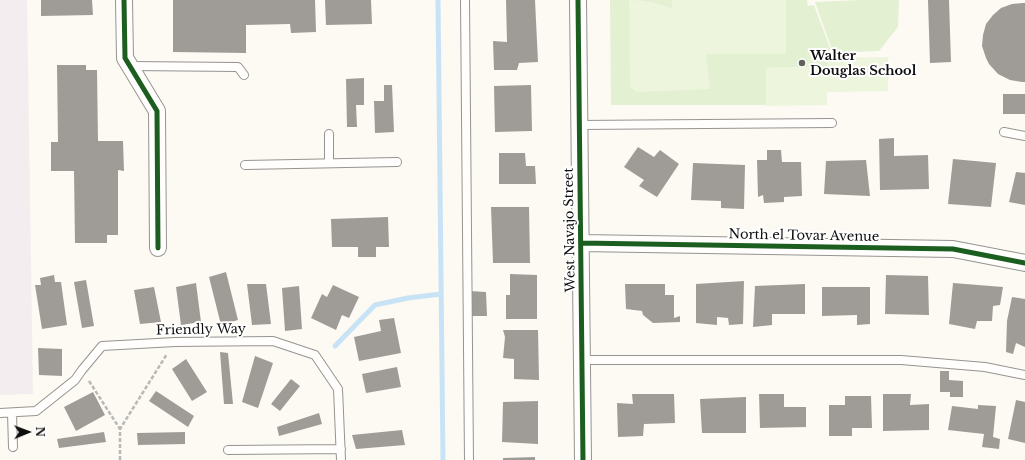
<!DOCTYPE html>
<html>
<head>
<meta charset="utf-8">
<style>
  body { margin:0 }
  #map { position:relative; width:1025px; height:460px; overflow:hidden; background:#fcfaf2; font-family:"Libre Baskerville",serif }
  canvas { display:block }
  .north { position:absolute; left:8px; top:412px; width:40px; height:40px; -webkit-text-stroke:3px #fff; paint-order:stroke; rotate:89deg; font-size:11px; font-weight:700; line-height:16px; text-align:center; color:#0e0e0e }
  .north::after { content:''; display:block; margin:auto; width:14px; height:18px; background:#0e0e0e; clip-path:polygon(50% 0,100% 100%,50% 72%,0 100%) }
</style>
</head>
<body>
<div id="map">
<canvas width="1025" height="460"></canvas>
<div class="north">N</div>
</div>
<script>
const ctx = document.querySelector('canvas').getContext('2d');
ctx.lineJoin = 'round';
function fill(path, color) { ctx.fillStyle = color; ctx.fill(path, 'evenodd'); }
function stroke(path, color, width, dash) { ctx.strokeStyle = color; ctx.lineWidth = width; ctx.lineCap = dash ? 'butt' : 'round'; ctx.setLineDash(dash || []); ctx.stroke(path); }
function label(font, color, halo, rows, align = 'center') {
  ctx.font = font + ' "Libre Baskerville",serif'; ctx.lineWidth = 4; ctx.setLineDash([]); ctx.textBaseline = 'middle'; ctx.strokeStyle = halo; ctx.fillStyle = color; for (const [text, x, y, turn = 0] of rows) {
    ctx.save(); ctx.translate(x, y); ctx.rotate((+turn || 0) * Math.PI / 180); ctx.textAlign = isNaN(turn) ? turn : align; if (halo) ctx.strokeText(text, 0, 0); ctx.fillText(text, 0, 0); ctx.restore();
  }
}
fill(new Path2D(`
  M0 0H27L33 394 0 395Z`), '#f4edef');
fill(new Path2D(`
  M610 0H807L808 6 814 5 830 48 829 67 766 68V105H611Z
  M862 0H899L898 27 879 51 833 53 815 2Z`), '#e3f1d2');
fill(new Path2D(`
  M629 0C645 0 658 3 672 9V0H786V54H706L710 89 636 92 630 86Z
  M888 57V91L827 92V105L766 106V68L828 67V58Z`), '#edf5dc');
stroke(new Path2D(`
  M438 0 443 460
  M335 346 375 305 408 298 441 294`), '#c9e3f6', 5);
fill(new Path2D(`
  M41 0H92L93 15 41 16Z
  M173 0H315L316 32 291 33 290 24 246 25V53L173 52Z
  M325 0H371L372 24 326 25Z
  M506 0H535L538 62 519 63 517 70H494L493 41 507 42Z
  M928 0H949L951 62 930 63Z
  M1023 3H1025V82H1022L1010 80 998 74 989 64 986 58 982 46 983 35 986 24 993 15 1001 8 1012 4Z
  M57 65H86V70H97L98 141H123L124 171 118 170V235H107V243H75L74 171H51V142H58Z
  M364 78V105H356L357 127H347L346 79Z
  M384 85H392L394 132 375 133 374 101H384Z
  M531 85 532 131 495 132 494 86Z
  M1003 94H1025V114H1003Z
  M894 138V156L928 155 929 189 880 190 879 139Z
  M638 147 654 157 660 150 679 164 657 197 639 186 644 180 624 167Z
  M767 150H781L782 162H801L802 196 784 197V202L764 203 763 195 758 197 757 160H767Z
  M499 153H525L526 166H535L536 184H499Z
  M953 159 996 163 991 207 948 204Z
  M866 160 870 196 824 194 826 161Z
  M693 163 745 165 744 209 721 208V201L691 200Z
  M1016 172 1025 173V205L1009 202Z
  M491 207H529L530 263H493Z
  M388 217 389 247H376V257H358V247H332L331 219Z
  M226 272 238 320 221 325 209 277Z
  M510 274 537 275V319H506V295H510Z
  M54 275 55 282H61L67 325 42 329 35 285H41L40 278Z
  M886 275 928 276 929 315 885 314Z
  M86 280 94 326 82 328 74 282Z
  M744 281 743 324 729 325 728 318 717 317V325L696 323V284Z
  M196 283 201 322 181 325 176 287Z
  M953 283 1003 287 1000 305 993 306 992 321H977L975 329 949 324Z
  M247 284H266L271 324 252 325Z
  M625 284H665V295H674V318L680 316V322L653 323 643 315 642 311 626 309Z
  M805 284V314H772V325L753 327 755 286Z
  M333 285 359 297 349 318 342 315 336 330 311 318 322 294 327 297Z
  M299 286 302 329 285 331 282 288Z
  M154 287 161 322 140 324 134 290Z
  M822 287H870V324L857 325V315L822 316Z
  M470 291 486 292 487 316H471Z
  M1012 297 1025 299V347L1016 343 1013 354 1006 352 1007 321Z
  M394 318 401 353 359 361 354 337 381 331 379 320Z
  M503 330H538L539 380 514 379V359L503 358 505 337Z
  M38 348 62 349V376L39 375Z
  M220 352 228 353 233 404H224Z
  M255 356 273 363 258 408 242 402Z
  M186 359 207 392 192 401 172 369Z
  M397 367 401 387 366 393 362 374Z
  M940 371H949V380L963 381V397H950V392H940Z
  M291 379 300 386 280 411 271 404Z
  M156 391 194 416 188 427 149 401Z
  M93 392 105 415 76 431 64 407Z
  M632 394H674L675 423 644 424 643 436 618 437 617 403 633 404Z
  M759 394H784V407H806V427L760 428Z
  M883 394H911L910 405 929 404V430L883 431Z
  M845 396H871L872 428H852V436H829V405H845Z
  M746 397V433H702L700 399Z
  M1016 400 1025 402V443L1008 439Z
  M538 401V444L502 442 503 402Z
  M978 405 996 406 993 437 1000 439 999 449 982 447 984 434 948 430 952 406 978 409Z
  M319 413 322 424 279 436 277 427Z
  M402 430 405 445 356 449 352 435Z
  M104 432 106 442 59 448 57 439Z
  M185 432V444L138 445 137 433Z
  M535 457V460H503V458Z`), '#9f9c98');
const lane = new Path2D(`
  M465 0 469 460
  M130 66 238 67 244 75
  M579 125 832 123
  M1004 132 1025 136
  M329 134V163
  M245 165 397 162
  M582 360H901L985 367 1025 375
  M0 413 36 411 75 380 82 370 102 346 175 342 273 341 315 355 338 389 341 460
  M12 413 13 447
  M228 450 341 449`);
const street = new Path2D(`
  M124 0 125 58 157 111 158 248
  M578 0 583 460
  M581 243 953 249 1025 263`);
stroke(lane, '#959491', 10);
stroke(street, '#959491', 18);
stroke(new Path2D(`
  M89 381 120 429
  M120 460V429L167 354`), '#b8b8b6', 2.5, [4, 2]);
stroke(lane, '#fffefd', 8);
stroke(street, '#fffefd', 16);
stroke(new Path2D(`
  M124 0 125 58 157 111 158 248
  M578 0 583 460
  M581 243 953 249 1025 263`), '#1b5e20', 5);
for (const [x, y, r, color] of [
  [802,63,4,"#61615e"]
]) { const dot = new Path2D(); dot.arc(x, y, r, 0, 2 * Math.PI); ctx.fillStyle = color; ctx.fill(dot); stroke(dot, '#fff', 1.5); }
label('bold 13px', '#0e0e0e', '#fff', [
  ["Walter",810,56],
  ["Douglas School",810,71]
], 'left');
label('13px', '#0e0e0e', '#fff', [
  ["West Navajo Street",570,230,-91],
  ["North el Tovar Avenue",804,236,1],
  ["Friendly Way",201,330,-1]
]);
</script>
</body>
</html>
